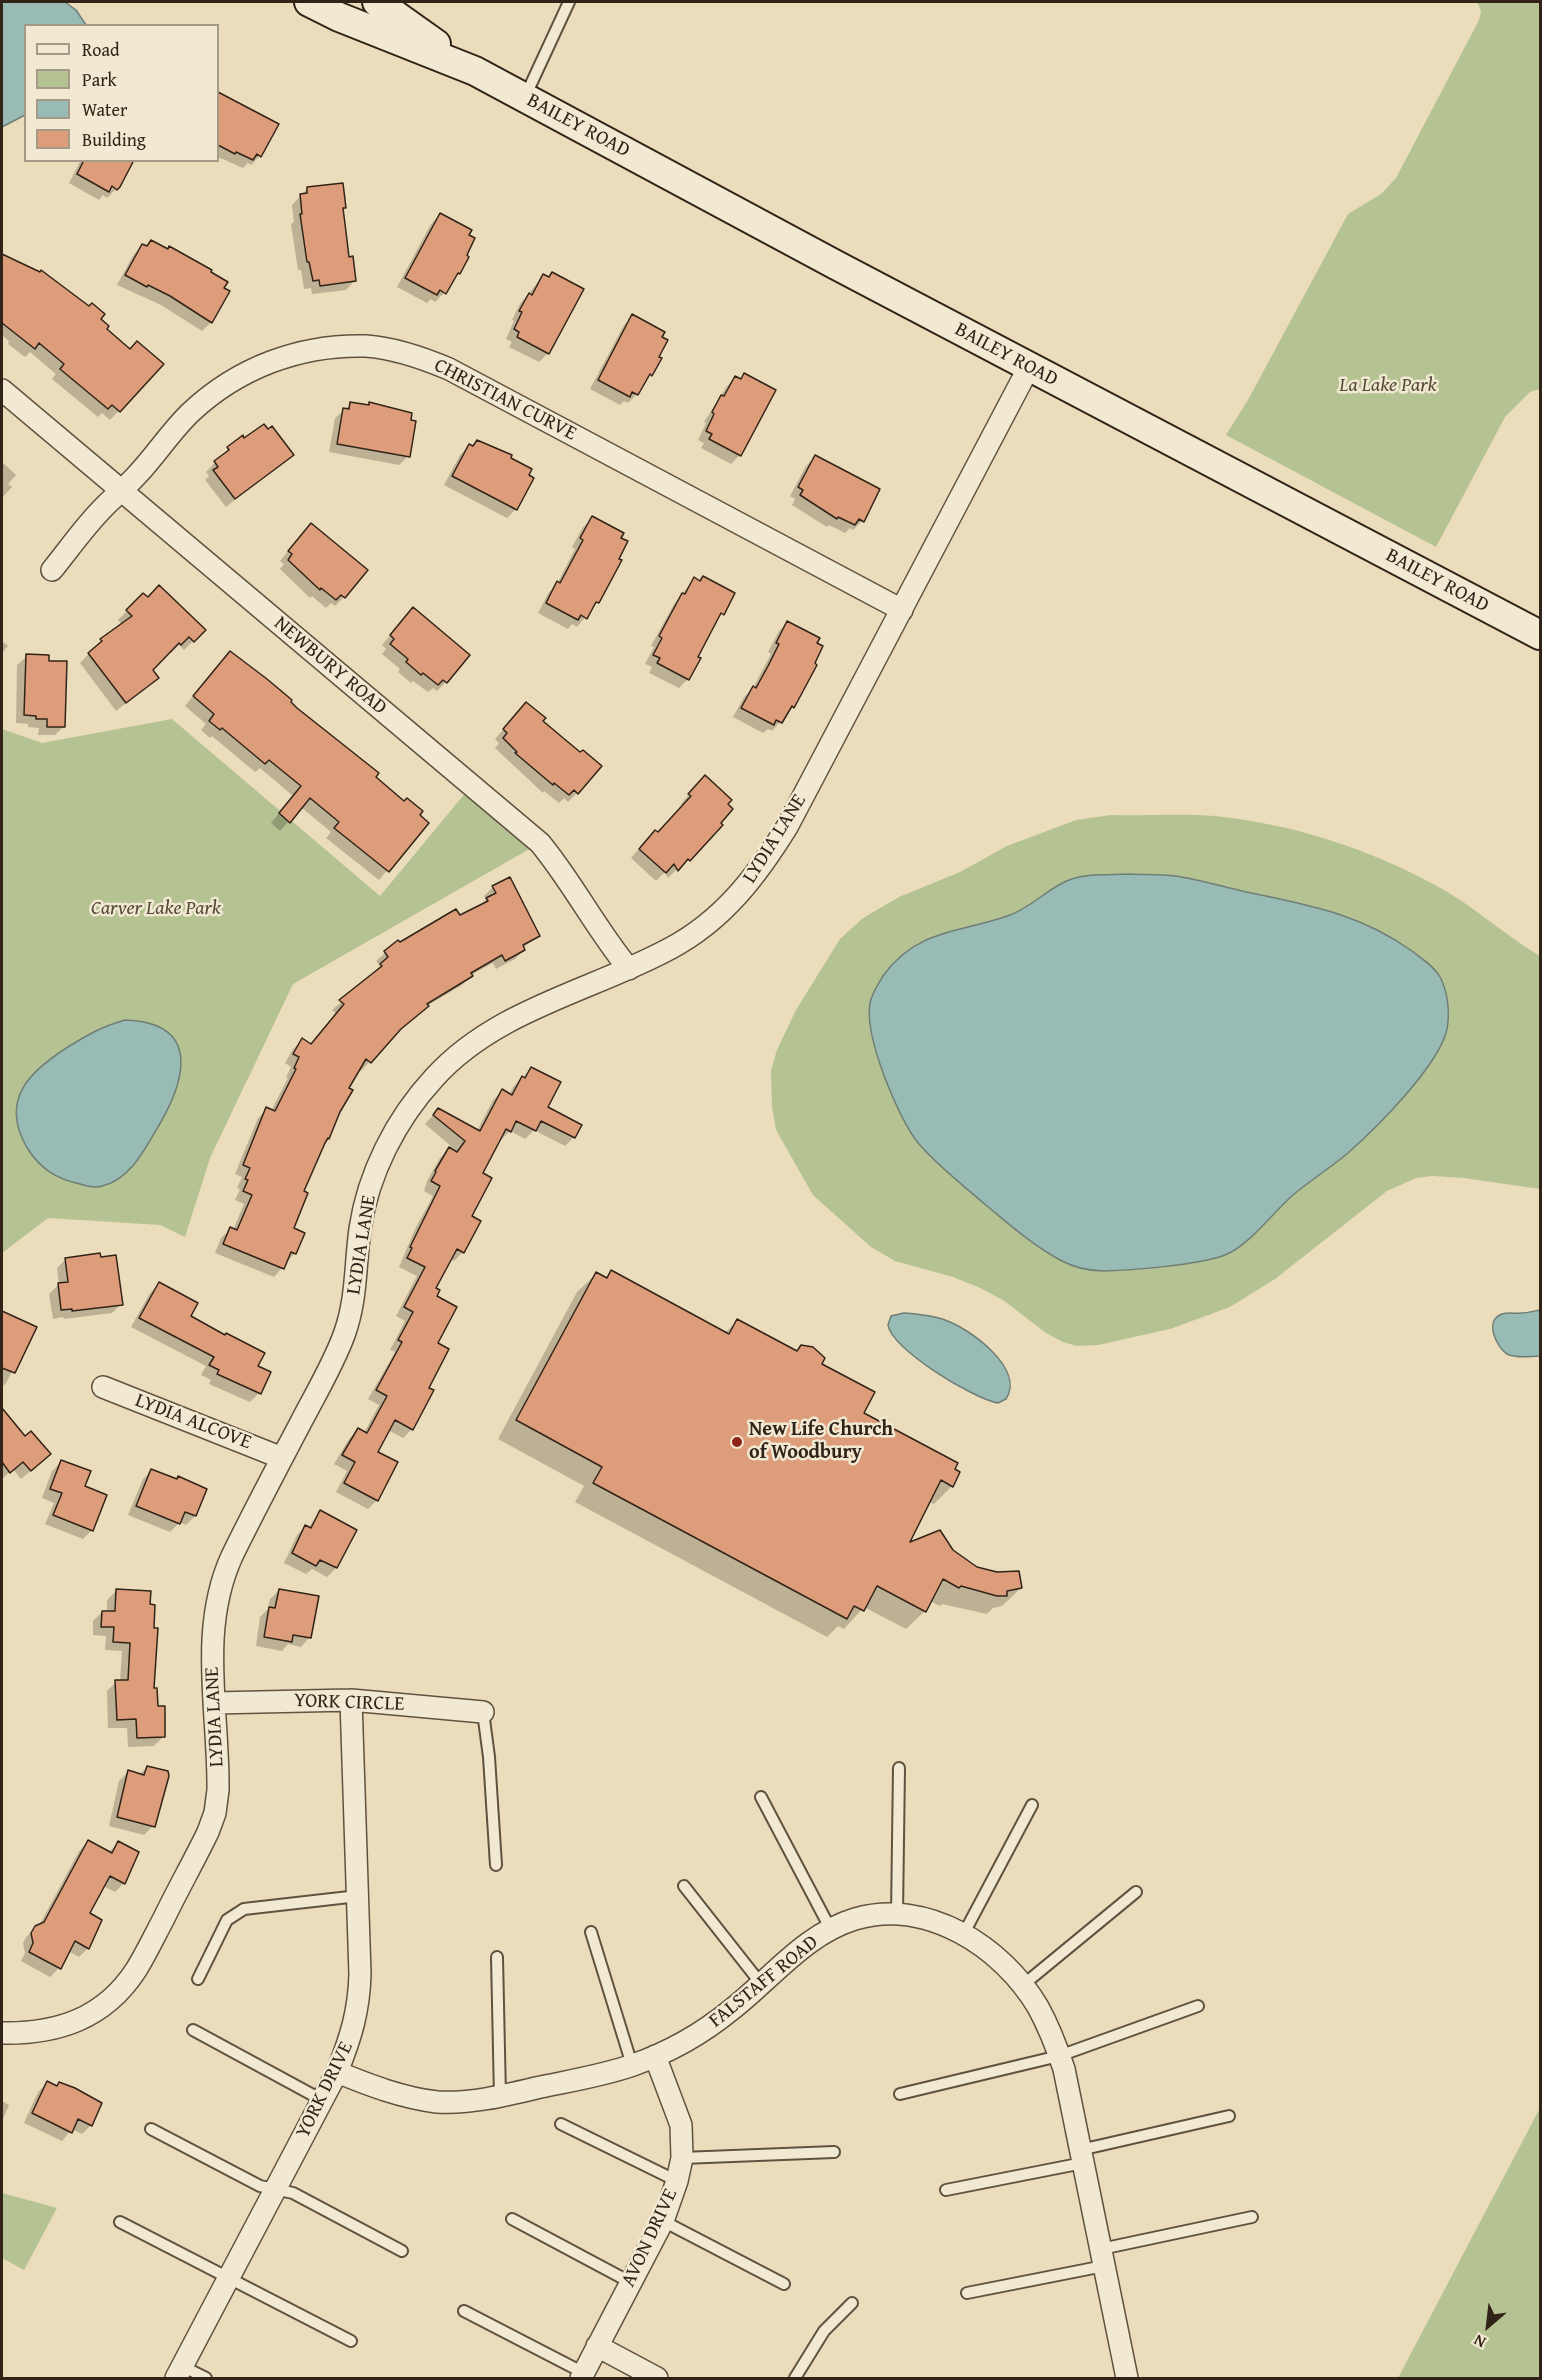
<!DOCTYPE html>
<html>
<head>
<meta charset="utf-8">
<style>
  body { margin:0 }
  #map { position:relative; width:1542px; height:2380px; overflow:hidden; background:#ebddbb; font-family:"Gentium Book Plus",serif }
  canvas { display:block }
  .frame { position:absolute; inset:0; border:3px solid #312317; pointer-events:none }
  .legend { position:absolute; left:24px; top:24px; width:195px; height:138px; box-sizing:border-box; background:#f2e9d3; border:2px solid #a59a88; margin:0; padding:8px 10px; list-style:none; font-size:18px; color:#312317 }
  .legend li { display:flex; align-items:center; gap:12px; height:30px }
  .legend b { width:30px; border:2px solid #a59a88 }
  .north { position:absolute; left:1458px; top:2296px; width:60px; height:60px; -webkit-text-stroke:4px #f2e9d3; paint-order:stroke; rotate:208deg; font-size:16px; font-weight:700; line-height:24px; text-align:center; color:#312317 }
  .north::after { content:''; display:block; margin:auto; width:21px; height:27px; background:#312317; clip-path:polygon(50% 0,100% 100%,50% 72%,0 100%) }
</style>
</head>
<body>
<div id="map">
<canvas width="1542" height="2380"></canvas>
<div class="frame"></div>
<ul class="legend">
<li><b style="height:8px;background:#f2e9d3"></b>Road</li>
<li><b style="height:16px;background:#b5c292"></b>Park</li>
<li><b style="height:16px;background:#99bbb5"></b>Water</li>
<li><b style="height:16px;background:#dd9d7a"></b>Building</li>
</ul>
<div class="north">N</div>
</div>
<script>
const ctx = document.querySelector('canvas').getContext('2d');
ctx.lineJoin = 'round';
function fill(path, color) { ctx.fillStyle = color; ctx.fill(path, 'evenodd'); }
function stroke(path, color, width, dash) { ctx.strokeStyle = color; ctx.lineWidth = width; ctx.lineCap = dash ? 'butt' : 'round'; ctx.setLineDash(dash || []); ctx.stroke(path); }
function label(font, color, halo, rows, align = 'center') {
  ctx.font = font + ' "Gentium Book Plus",serif'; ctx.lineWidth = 5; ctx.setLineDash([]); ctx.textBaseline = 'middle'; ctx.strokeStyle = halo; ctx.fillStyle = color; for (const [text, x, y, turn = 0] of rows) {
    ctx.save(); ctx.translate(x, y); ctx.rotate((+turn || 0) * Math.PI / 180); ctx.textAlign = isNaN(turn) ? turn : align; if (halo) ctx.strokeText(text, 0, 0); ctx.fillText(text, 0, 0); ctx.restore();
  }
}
fill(new Path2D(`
  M1477 2H1540V389L1530 392 1505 417 1436 547 1226 435 1248 400 1348 214 1381 194 1396 178 1479 20 1481 11Z
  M172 719 380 896 472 785 540 843 293 984 210 1158 185 1237 160 1225 48 1218 2 1253V729L42 743Z
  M1111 815C1145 816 1181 813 1215 816 1292 824 1367 848 1435 885 1473 905 1504 935 1540 956V1189L1464 1178 1432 1176 1416 1178 1387 1191 1275 1279 1230 1307 1170 1329 1098 1345 1077 1346 1063 1342 1046 1333 1003 1300 978 1287 953 1277 895 1261 871 1247 813 1195 776 1130 772 1107 771 1070 777 1050 796 1010 840 939 863 918 899 897 960 872 1007 846 1076 820Z
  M1540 2108V2378H1398Z
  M2 2193 57 2208 24 2270 2 2258Z`), '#b5c292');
const water = new Path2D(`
  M2 2H65L76 10 86 25 26 26 25 115 2 127Z
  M1129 874C1144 875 1160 874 1175 876 1197 879 1220 886 1242 891 1306 905 1357 912 1412 951 1422 959 1434 966 1440 977 1448 992 1450 1013 1447 1029 1439 1066 1376 1128 1348 1153 1330 1168 1311 1180 1293 1195 1273 1212 1250 1245 1225 1255 1198 1265 1135 1270 1104 1271 1090 1271 1073 1267 1060 1260 1034 1246 1010 1225 987 1206 964 1186 939 1167 919 1144 898 1119 864 1036 870 1003 872 993 878 984 883 976 917 928 962 933 1010 915 1032 907 1048 888 1069 880 1087 873 1110 875 1129 874Z
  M125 1020C205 1023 184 1085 155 1132 143 1153 128 1180 102 1186 96 1188 86 1186 80 1184 56 1179 39 1168 26 1146 0 1099 30 1071 68 1047 89 1034 101 1027 125 1020Z
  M1540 1310V1356C1530 1356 1517 1359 1507 1354 1496 1347 1484 1320 1502 1314 1508 1312 1515 1314 1521 1313 1528 1313 1534 1311 1540 1310Z
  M904 1313C918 1314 932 1315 945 1320 969 1328 1026 1369 1006 1399L998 1403C974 1399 891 1349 888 1325L891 1316Z`);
fill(water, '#99bbb5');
stroke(water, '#6f7e76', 1.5);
fill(new Path2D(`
  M218 94 277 125 260 156 251 165 248 163 243 168 218 157Z
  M81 160H134L116 189 107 198 103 195 99 200 69 183Z
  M307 189 345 207 342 210 348 258 355 280 346 290 312 294 311 288 304 289 301 270H298L291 224 294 222 292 205Z
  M440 215 444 293 435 302 431 299 427 303 397 287 431 224Z
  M143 245 211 322 202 331 161 305 117 285 134 254Z
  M2 256 40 274 99 319 105 329 130 351 162 365 110 420 102 413 98 417 52 379 56 374 30 352 25 357 8 344 9 341 2 335Z
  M552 274 582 290 548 353 539 362 509 347 512 342 506 339 514 321 512 320 520 304 543 276 548 278Z
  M633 316 637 394 628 403 624 401 620 405 590 389 624 325Z
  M744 375 740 455 731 464 701 448 704 443 698 440 706 423 704 422 727 386 736 377 740 380Z
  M351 404 367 406 370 404 408 456 399 465 329 452 335 418Z
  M242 437 292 454 226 507 205 480 209 476 206 472 228 449Z
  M477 442 509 458 516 509 507 518 444 485 460 455 469 446 472 447Z
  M815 457 862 521 853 530 850 528 845 533 829 525 827 527 792 505 795 499 790 496 806 466Z
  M2 462 16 475 8 484 12 487 2 498Z
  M592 518 598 602 577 627 572 624 568 629 538 613 549 592 557 584 575 549 572 547 583 527Z
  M302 534 344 597 335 606 331 603 326 608 312 596 310 598 280 569 284 564 280 561Z
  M703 578 733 594 722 614 714 622 696 657 699 659 688 679 679 688 649 673 652 667 645 664 654 647 651 646 674 604 694 579 699 582Z
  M143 595 204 630 184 650 179 645 171 653 169 651 151 670 148 686 116 711 80 663 101 641 122 625 118 620Z
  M405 618 446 682 437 691 433 688 428 692 413 681 411 683 398 672 400 669 382 654 386 649 382 645Z
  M788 622 793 707 772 731 768 729 763 733 733 717 744 697 753 688 771 654 768 652 779 631Z
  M2 641 8 646 2 653Z
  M27 656 64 726 55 735H38L39 728 28 727V724L16 723 17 665Z
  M221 662 289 702 427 823 379 880 326 838 331 832 301 807 280 831 271 823 293 796 260 768 255 772 212 736 210 738 201 730 206 724 185 706Z
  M518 713 541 721 577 793 568 802 564 798 559 803 544 791 543 793 495 748 499 743 495 739Z
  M696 786 726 804 719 824 721 825 680 869 678 868 668 878 665 872 656 881 631 858 646 841 658 834 683 806 681 804Z
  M493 887 538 936 523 948 524 950 515 959 496 969 493 963 471 975 462 985 428 1005 394 1035 361 1071 359 1069 347 1089 302 1192 292 1229 295 1253 274 1277 215 1253 221 1238 231 1229 233 1230 244 1204 235 1200 240 1189 237 1188 242 1177 235 1174 258 1118 267 1109 271 1111 288 1078 286 1077 291 1067 285 1063 293 1049 302 1040 310 1045 336 1014 332 1010 373 975 372 974 380 966 376 961 398 942 400 944 479 907 486 900 484 896Z
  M531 1069 546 1108 574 1137 565 1146 534 1130 525 1139 510 1131 501 1140 499 1139 481 1174 463 1252 454 1261 450 1259 434 1289 436 1344 427 1388 412 1429 403 1438 388 1430 376 1453 377 1500 368 1509 336 1492 347 1471 334 1464 349 1439 358 1430 364 1433 379 1405 368 1399 395 1352 390 1350 405 1321 396 1316 417 1276 399 1267 415 1229 433 1196 424 1191 427 1181 440 1158 449 1149 458 1154 459 1153 425 1124 438 1110 477 1131 493 1100 502 1091 509 1095 513 1087Z
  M66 1259 121 1304 112 1313 64 1319 63 1317 53 1319 49 1294 59 1284 57 1268Z
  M611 1272 725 1333 737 1321 796 1352 801 1347 861 1414 953 1470 952 1486 934 1504 928 1502 906 1545 952 1551 977 1568 1021 1588 1002 1606 993 1608 987 1614 942 1604 940 1606 930 1601 925 1611 906 1629 864 1607 844 1629 838 1626 827 1637 575 1502 584 1486 498 1439 577 1292 596 1274 604 1278Z
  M159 1284 188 1316 256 1366 269 1373 259 1393 250 1402 209 1384 211 1380 201 1375 206 1366 131 1327 150 1293Z
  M2 1313 35 1327 6 1383 2 1387Z
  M2 1411 40 1463 21 1479 13 1469 2 1479Z
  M61 1462 83 1487 92 1530 83 1539 45 1524 54 1503 42 1498 52 1471Z
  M152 1470 205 1490 195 1516 186 1525 180 1522 170 1532 128 1515 143 1479Z
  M320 1512 355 1530 336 1568 327 1577 312 1569 306 1574 284 1563 297 1535 306 1526 308 1528Z
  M279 1590 310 1637 301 1647 288 1644 282 1651 256 1646 260 1617 268 1609 270 1599Z
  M116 1591 148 1606 153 1629 152 1689 163 1737 154 1746 128 1747 127 1728H108L107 1691 116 1682H120L122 1651 105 1650 106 1636 93 1635V1621L102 1612H107V1600Z
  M147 1767 153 1826 144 1835 109 1826 119 1781 128 1772 139 1775Z
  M88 1842 108 1853 118 1843 124 1883 115 1892 103 1886 88 1914V1948L79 1957 68 1951 59 1968 50 1977 21 1961 25 1953 23 1943 26 1937 39 1926 79 1851Z
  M47 2083 55 2087 59 2084 91 2125 82 2134 72 2129 62 2141 24 2123 38 2092Z
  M2 2101 9 2105 2 2121Z`), '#0003');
const building = new Path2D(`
  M218 92 279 124 261 157 257 154 253 160 236 152 235 154 218 145Z
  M84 160H134L120 187 117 190 112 186 109 192 77 174Z
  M343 183 346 208H343L346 232 349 257 353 256 356 281 320 286 319 280 313 281 309 262H307L300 214H302L300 194 307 193V187Z
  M440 213 472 230 469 235 475 238 467 255 469 257 460 274 458 273 446 294 440 290 437 295 405 278Z
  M151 240 168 249 169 246 212 270 211 272 228 282 224 288 230 291 212 323 170 296 148 285 147 287 125 275 142 244 147 246Z
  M2 254 40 272 41 270 89 306 92 303 105 314 101 319 109 326 107 329 130 349 137 341 164 364 120 412 112 405 108 409 60 369 64 364 39 343 35 349 2 323Z
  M552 272 584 289 549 354 517 337 519 332 514 329 522 312 519 311 529 293 532 295 543 274 549 277Z
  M632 314 665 332 662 337 668 340 659 357 662 358 652 376 650 374 638 395 632 392 630 397 598 380Z
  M744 373 776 390 741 456 709 439 712 434 706 431 714 414 712 412 721 395 724 396 735 376 741 379Z
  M350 402 369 405V402L412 413 411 420 416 421 410 457 337 444 343 408 349 409Z
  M264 424 268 429 272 426 294 455 235 499 213 470 218 467 214 461 229 450 227 447 243 435 244 438Z
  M477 440 512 455 511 458 532 469 529 475 534 478 517 510 452 476 469 444 473 446Z
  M815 455 880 489 864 522 859 519 855 525 838 517 837 519 800 495 803 490 798 487Z
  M592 516 624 533 621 538 628 541 619 559 622 560 599 603 596 602 587 619 581 615 578 620 546 603 557 581 560 583 583 540 580 538Z
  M311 523 368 570 345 598 341 595 336 600 321 588 320 590 288 560 292 554 288 551Z
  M703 576 735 593 724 615 721 613 698 657 701 658 689 680 657 663 660 658 653 655 662 638 659 636 682 593 685 594 694 577 700 581Z
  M159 585 206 630 194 642 189 637 181 645 179 643 153 670 159 678 126 703 88 653 102 641 100 639 132 616 126 610 143 593 148 597Z
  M413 607 470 655 447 683 443 680 438 685 423 673 421 675 406 662 408 659 390 644 394 639 390 635Z
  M787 621 820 638 817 643 823 646 815 663 817 665 794 708 792 706 782 723 776 720 774 725 741 708 753 686 756 688 768 666 779 644 776 643Z
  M230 651 267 679 292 700 291 702 297 708 379 773 376 777 404 801 407 798 423 811 420 815 429 823 389 872 334 828 339 822 310 798 290 823 279 813 301 786 269 760 265 764 222 728 220 730 209 721 214 714 193 696Z
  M26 654 49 655V661H67L65 727H47V719H36V716L24 715Z
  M526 702 546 718 543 721 562 737 580 752 583 750 602 766 578 794 574 790 569 795 554 783 553 785 515 753 517 752 503 738 507 733 503 729Z
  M705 775 732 800 728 804 733 809 721 823 723 825 690 861 688 859 678 871 674 864 666 873 639 849 655 830 658 832 691 796 688 794Z
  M510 877 540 936 523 945 525 950 505 961 502 955 471 973 473 976 427 1004 429 1006 401 1029 371 1063 366 1059 349 1088 353 1090 340 1112 329 1139 328 1138 325 1143 304 1191 308 1193 294 1228 305 1233 296 1254 291 1252 284 1269 223 1244 230 1227 237 1230 252 1195 243 1191 248 1180 245 1179 250 1168 243 1165 266 1107 275 1111 296 1069 294 1068 299 1057 293 1054 302 1038 311 1044 344 1004 339 1000 382 966 380 964 388 957 384 951 398 940 400 942 456 909 460 915 488 901 486 898 496 893 492 886Z
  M531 1067 561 1082 548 1107 582 1125 575 1138 541 1121 536 1131 516 1121 511 1132 506 1129 483 1173 492 1178 472 1216 481 1221 464 1253 457 1249 436 1288 440 1290 437 1296 457 1307 438 1343 449 1349 429 1388 434 1390 413 1430 395 1420 378 1452 398 1462 378 1501 344 1483 355 1462 342 1455 358 1428 367 1433 387 1396 376 1390 402 1342 398 1340 413 1312 404 1307 425 1267 407 1258 412 1248 410 1247 440 1186 431 1181 436 1172 435 1171 449 1147 457 1152 465 1141 433 1115 438 1108 480 1131 502 1089 512 1095 522 1076 525 1078Z
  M100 1253 101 1257 116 1255 123 1305 72 1311V1309L61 1310 58 1283 68 1282 65 1258Z
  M611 1270 729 1334 737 1319 797 1351 801 1345 813 1347 825 1358 822 1364 875 1392 864 1413 958 1463 955 1469 960 1472 953 1487 941 1480 910 1542 940 1530 953 1550 977 1567 997 1572 1019 1571 1022 1588 1007 1591V1596H997L961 1586 959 1588 943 1579 926 1612 877 1586 864 1611 854 1606 847 1619 593 1483 602 1467 516 1420 596 1272 607 1278Z
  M159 1282 198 1303 191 1316 225 1335 226 1333 265 1353 258 1366 271 1372 261 1394 217 1374 219 1370 209 1365 214 1357 139 1318Z
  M2 1311 37 1327 15 1373 2 1368Z
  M2 1408 25 1436 31 1431 51 1454 31 1471 23 1462 10 1473 2 1462Z
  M61 1460 91 1471 85 1486 107 1495 93 1531 53 1515 62 1493 50 1489Z
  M151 1469 177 1479 178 1476 207 1489 196 1516 185 1512 180 1524 136 1506Z
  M320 1510 357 1530 337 1568 320 1560 316 1566 292 1553 305 1525 311 1528Z
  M116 1589 151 1591 150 1604 155 1605 154 1628H158L154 1688H157L158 1706H165V1737L137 1738 136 1719 117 1720 115 1680H128L130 1643 113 1642 114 1627H101L102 1611H115Z
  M279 1589 319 1596 311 1638 293 1635 292 1642 264 1637 269 1607 275 1608Z
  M147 1766 168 1771 169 1776 155 1827 117 1817 128 1770 144 1775Z
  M88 1840 112 1853 118 1841 139 1852 125 1884 110 1876 90 1913 102 1920 89 1949 75 1941 61 1969 29 1952 33 1943 31 1933 35 1926 44 1922Z
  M47 2081 57 2086 59 2082 75 2088 102 2103 92 2126 78 2119 72 2133 32 2113Z`);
fill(building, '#dd9d7a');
stroke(building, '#312317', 1.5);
const lane = new Path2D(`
  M525 97 569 2
  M483 1712 489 1757 496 1865
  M761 1797 830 1928
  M684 1886 762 1985
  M897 1914 899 1768
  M591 1932 632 2065
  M963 1935 1032 1805
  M497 1957 500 2097
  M198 1979 227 1920 244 1909 358 1896
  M1023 1985 1136 1892
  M193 2030 322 2100
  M900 2094 1059 2056 1198 2006
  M561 2124 677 2181
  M151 2129 260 2186 293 2193 402 2251
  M1080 2150 1229 2116
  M682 2158 834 2152
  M946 2190 1083 2163
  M512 2219 630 2282
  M663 2221 784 2284
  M120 2222 351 2341
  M1101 2249 1252 2217
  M967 2293 1104 2266
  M464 2311 584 2373
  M184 2367 206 2378
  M795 2378 824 2331 852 2303`);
const street = new Path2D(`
  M2 390 540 843C573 883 596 929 629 969
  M52 570C69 549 85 526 104 507 115 496 127 486 137 475 156 455 171 431 191 412 238 368 300 344 366 346 394 348 423 358 449 369L902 610
  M103 1387 282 1458
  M214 1703 351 1700 483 1712
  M2 2033C57 2034 104 2019 136 1970 146 1954 155 1935 164 1918 178 1889 194 1861 208 1832L215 1813 218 1790C219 1712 198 1630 232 1556 254 1511 278 1466 301 1422 316 1393 333 1365 344 1335 357 1300 355 1265 360 1229 368 1174 396 1119 434 1078 496 1009 592 991 671 948 723 920 756 877 787 827L1029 367
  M337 2072C369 2085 402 2098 437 2102 470 2104 503 2096 536 2088 568 2081 602 2076 633 2065 667 2053 703 2033 731 2010 771 1979 805 1934 855 1919 926 1898 1002 1946 1038 2007 1049 2027 1057 2048 1064 2069L1127 2378
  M597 2346 657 2378
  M176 2378 337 2072C351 2037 359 2011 360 1974L351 1700
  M581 2378 663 2221 677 2181 682 2158 681 2125 655 2056`);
const secondary = new Path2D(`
  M309 2 339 17 475 71 836 265 1540 635
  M377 2 436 44`);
stroke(lane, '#605240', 14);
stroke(street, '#605240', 24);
stroke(secondary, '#312317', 32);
stroke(lane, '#f2e9d3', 10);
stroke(street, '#f2e9d3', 21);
stroke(secondary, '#f2e9d3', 28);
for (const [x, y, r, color] of [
  [737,1442,6,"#8f2418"]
]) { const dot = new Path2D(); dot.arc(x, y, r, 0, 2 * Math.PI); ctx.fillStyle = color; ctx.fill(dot); stroke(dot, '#f2e9d3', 2); }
label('20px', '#312317', '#f2e9d3', [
  ["BAILEY ROAD",578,126,28],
  ["BAILEY ROAD",1006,355,28],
  ["CHRISTIAN CURVE",505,400,27],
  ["BAILEY ROAD",1437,581,28],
  ["NEWBURY ROAD",330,666,40],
  ["LYDIA LANE",775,839,-58],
  ["LYDIA LANE",362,1245,-81],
  ["LYDIA ALCOVE",193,1422,21],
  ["YORK CIRCLE",349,1703,2],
  ["LYDIA LANE",215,1717,-93],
  ["FALSTAFF ROAD",764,1982,-39],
  ["YORK DRIVE",325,2090,-64],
  ["AVON DRIVE",650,2238,-65]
]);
label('italic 20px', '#524b36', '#f2e9d3', [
  ["La Lake Park",1388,386],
  ["Carver Lake Park",156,909]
]);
label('bold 20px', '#312317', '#f2e9d3', [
  ["New Life Church",749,1430],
  ["of Woodbury",749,1453]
], 'left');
</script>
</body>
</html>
